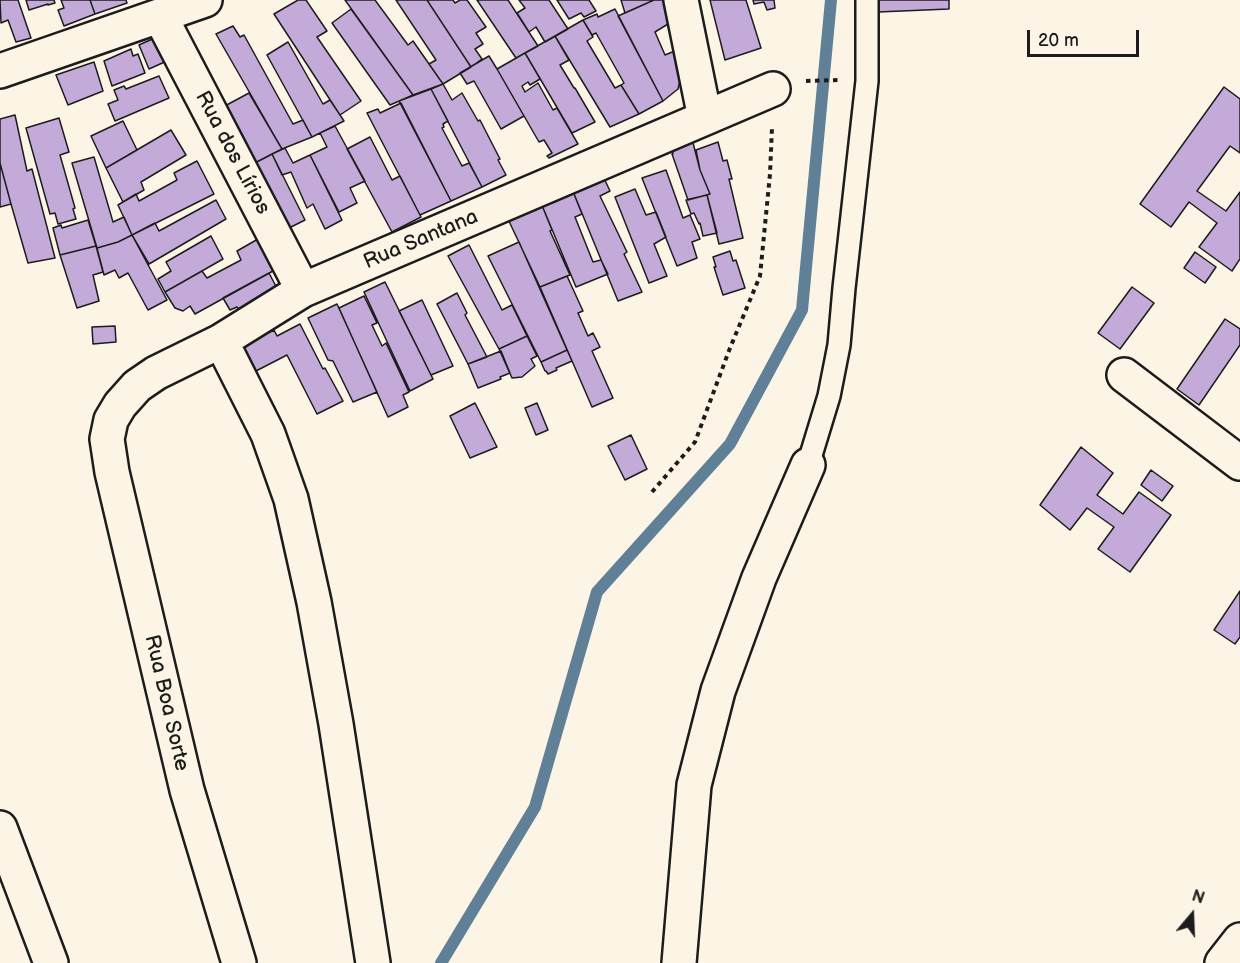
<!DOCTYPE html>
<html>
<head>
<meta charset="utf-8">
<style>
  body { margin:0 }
  #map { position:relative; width:1240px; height:963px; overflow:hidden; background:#fcf5e5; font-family:"Balsamiq Sans",sans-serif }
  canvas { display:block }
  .north { position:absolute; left:1162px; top:885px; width:60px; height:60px; -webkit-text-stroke:4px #fcf5e5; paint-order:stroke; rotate:19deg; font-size:16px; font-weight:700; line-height:24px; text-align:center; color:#1c1c1c }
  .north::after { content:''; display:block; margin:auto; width:21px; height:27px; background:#1c1c1c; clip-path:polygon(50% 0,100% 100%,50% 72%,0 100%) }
  .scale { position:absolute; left:1027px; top:30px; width:112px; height:27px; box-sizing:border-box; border:3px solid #1c1c1c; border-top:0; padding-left:8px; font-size:18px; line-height:21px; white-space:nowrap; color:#1c1c1c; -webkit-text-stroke:4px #fcf5e5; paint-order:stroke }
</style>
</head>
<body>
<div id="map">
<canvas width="1240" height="963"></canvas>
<div class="north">N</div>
<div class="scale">20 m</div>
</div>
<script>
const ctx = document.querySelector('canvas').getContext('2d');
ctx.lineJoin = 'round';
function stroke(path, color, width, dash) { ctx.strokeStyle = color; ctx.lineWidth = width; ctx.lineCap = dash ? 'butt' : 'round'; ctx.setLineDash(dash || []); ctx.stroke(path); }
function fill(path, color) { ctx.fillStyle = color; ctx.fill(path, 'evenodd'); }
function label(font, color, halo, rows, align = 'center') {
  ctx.font = font + ' "Balsamiq Sans",sans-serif'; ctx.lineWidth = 4.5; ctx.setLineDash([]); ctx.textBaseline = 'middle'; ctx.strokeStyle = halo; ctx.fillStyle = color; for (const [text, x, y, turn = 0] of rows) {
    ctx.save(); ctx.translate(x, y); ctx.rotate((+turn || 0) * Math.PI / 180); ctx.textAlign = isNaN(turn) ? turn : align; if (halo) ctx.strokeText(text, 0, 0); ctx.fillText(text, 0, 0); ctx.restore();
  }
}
stroke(new Path2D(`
  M441 963 535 807 597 592 730 444 802 310 831 0`), '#5f8097', 12);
const building = new Path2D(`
  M0 0H18L31 38 16 42 8 20 1 23Z
  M26 0H54L55 3 48 5V4L29 10Z
  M61 0H90L95 14 64 26 58 10 64 8Z
  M90 0H126L127 3 95 14Z
  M298 0H306L327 31 317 37 361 101 340 115 274 14Z
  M345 0H375L408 45 413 41 443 84 413 95Z
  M396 0H427L471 67 443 84 429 64 436 60Z
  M427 0H453L455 3 460 0H467L486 27 476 33 483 44 475 49 482 59 471 67Z
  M477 0H508L538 46 516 58Z
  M519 0H549L568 29 545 42 536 27 529 32 517 13 525 8Z
  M557 0H589L596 11 584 17 581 13 569 19Z
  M621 0H654L625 13Z
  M654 0H664L673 20 668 22V24L655 32 665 55 677 50 680 81 678 89 663 101 618 16Z
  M710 0H746L761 48 725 60Z
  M753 0H774L775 8 767 10 764 2 754 4Z
  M877 0H949V9L878 12Z
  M351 9 413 95 390 105 332 23Z
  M615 9 663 101 639 114 621 85 624 83 596 33 592 35 583 20 597 14 598 17Z
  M583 20 593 37 587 41 615 88 621 85 639 114 610 127 555 36Z
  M233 26 240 37 244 35 293 124 303 120 312 137 282 149 216 34Z
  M159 36 169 60 149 69 139 45Z
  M555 36 569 60 560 65 574 88H575L595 122 572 133 525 53Z
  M288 42 323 104 330 100 344 121 312 137 267 55Z
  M131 49 133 56 138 54 145 73 112 86 104 61Z
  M525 53 540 79 530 85 528 82 522 86 525 92 538 83 553 110 557 108 578 144 549 158 547 156 552 153 544 140 539 142 497 69Z
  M489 56 497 69 524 116 501 129 474 81 467 84 460 73Z
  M94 62 103 91 68 105 56 75Z
  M159 76 169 98 115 121 108 104 118 100 114 90 124 86 126 89Z
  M443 84 452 100 462 93 478 121 480 120 500 159 498 160 506 175 482 187 431 89Z
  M1224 87 1240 99V153L1230 146 1197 191 1226 211 1240 192V259L1232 271 1199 247 1217 223 1189 202 1171 227 1140 204Z
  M431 89 448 121 443 124 444 127 442 128 462 166 469 163 482 187 451 201 399 101Z
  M249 93 282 149 251 165 223 107Z
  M401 103 451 201 420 215 367 113 378 109 380 113Z
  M15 115 27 171 32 169 55 258 28 263 11 204 0 163V119Z
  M59 118 69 152 60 155 75 208 73 209 76 219 58 224 55 213 50 214 26 128Z
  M123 121 137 150 106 168 91 136Z
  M335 126 365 181 350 188 357 203 339 212 310 155 327 147 320 133Z
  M171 130 186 155 141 182 144 190 123 202 106 168Z
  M690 131 700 170 710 194 688 200 672 154H673L669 139Z
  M370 137 392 180 400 176 420 215 421 217 392 232 347 149Z
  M718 142 723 161 727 160 732 179H729L743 238 719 244 707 195 710 194 700 170 696 150Z
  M285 148 293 163 310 155 342 220 325 229 313 204 307 208 291 172 282 175 272 154Z
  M272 154 305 220 285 230 251 165Z
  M94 157 113 222 124 217 132 235 118 242 97 248 72 163Z
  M197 161 214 194 132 235 118 205 136 194 139 201 177 180 174 173Z
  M0 163 11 204 0 207Z
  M666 170 683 218 690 215 700 239 692 242 697 258 677 266 642 178Z
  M602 174 610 191 600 196 627 252 624 254 642 292 618 301 572 189Z
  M572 189 582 214 575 217 593 262 601 260 608 274 576 287 541 203Z
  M635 189 646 215 656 212 666 237 654 244 667 276 649 283 615 197Z
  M707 195 717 233 703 236 700 223 699 224 694 213 691 214 686 200Z
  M216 200 226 219 149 264 132 235 155 223 159 231Z
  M541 203 552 230 550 231 570 275 540 287 507 217Z
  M88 220 96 246 60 255 53 228 61 225 62 228Z
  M132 235 167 300 148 310 128 273 119 278 115 270 104 275 97 248 118 242Z
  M211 236 223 259 165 292 158 279 171 271 166 262Z
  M258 239 273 271 195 314 190 306 183 311 175 308 165 292 202 271 207 278 241 260 237 251Z
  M519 242 567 350 541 362 488 256Z
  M469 245 502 310 512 305 527 336 499 349 448 256Z
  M96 246 103 272 93 275 99 301 77 308 60 255Z
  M730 251 733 261 736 260 745 288 723 295 714 267H716L713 257Z
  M1195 252 1216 267 1205 283 1184 268Z
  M269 273 279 292 241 312 237 307 230 310 223 298Z
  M567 276 583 311 578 313 588 336 593 333 600 347 592 351 613 398 592 407 540 287Z
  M385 282 433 379 410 391 364 292Z
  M1132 287 1154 303 1120 349 1098 333Z
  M457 293 467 313 465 315 487 357 468 364 437 304Z
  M364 296 377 323 372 325 382 346 386 343 409 392 403 395 408 407 388 417 339 308Z
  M422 300 453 366 431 375 399 311Z
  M337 304 377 392 353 402 333 361 328 360 308 318Z
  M1225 319 1240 329V345L1199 405 1177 389Z
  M300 324 323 369 325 368 343 401 317 414 287 355 254 372 240 345 262 337 261 336 274 330 277 336Z
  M115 326 116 342 93 344 92 327Z
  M527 336 537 356 531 359 535 366 522 377 512 378 499 349Z
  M567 350 572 361 556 368 557 370 548 374 546 371H545L541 362Z
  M501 351 510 373 500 377 501 379 478 388 468 364Z
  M475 403 497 447 470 458 450 416Z
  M537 403 548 430 536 435 525 408Z
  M631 435 647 469 625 480 608 446Z
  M1081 447 1113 473 1097 495 1123 514 1139 492 1171 515 1130 572 1098 549 1114 527 1087 508 1070 530 1040 505Z
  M1151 470 1173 486 1162 501 1141 485Z
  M1240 591V637L1235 644 1214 630Z`);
fill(building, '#c3aad8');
stroke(building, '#1c1c1c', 1.5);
const service = new Path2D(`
  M808 465 829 396 839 345 844 288 867 81V0`);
const minor = new Path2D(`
  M681 0 705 118
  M160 16 303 290
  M0 71 205 0
  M221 341 268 434 291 499 314 602 336 724 373 963
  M1124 375 1240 463
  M239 963 187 790 112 472 107 439 111 420 120 405 137 386 156 373 221 341 303 290 773 89
  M679 963 694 785 718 691 759 578 808 465`);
const tertiary = new Path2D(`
  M0 828 51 963
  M1222 963 1240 940`);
stroke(service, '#1c1c1c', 26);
stroke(minor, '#1c1c1c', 38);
stroke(tertiary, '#1c1c1c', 38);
stroke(new Path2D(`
  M806 81 838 80
  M652 492 695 442 730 348 760 276 770 174 772 128`), '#1c1c1c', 4, [4.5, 4.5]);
stroke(service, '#fcf5e5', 21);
stroke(minor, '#fcf5e5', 33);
stroke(tertiary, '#fcf5e5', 33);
label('21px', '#1c1c1c', '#fcf5e5', [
  ["Rua dos Lírios",232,153,62],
  ["Rua Santana",421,240,-23],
  ["Rua Boa Sorte",166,703,77]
]);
</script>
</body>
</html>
